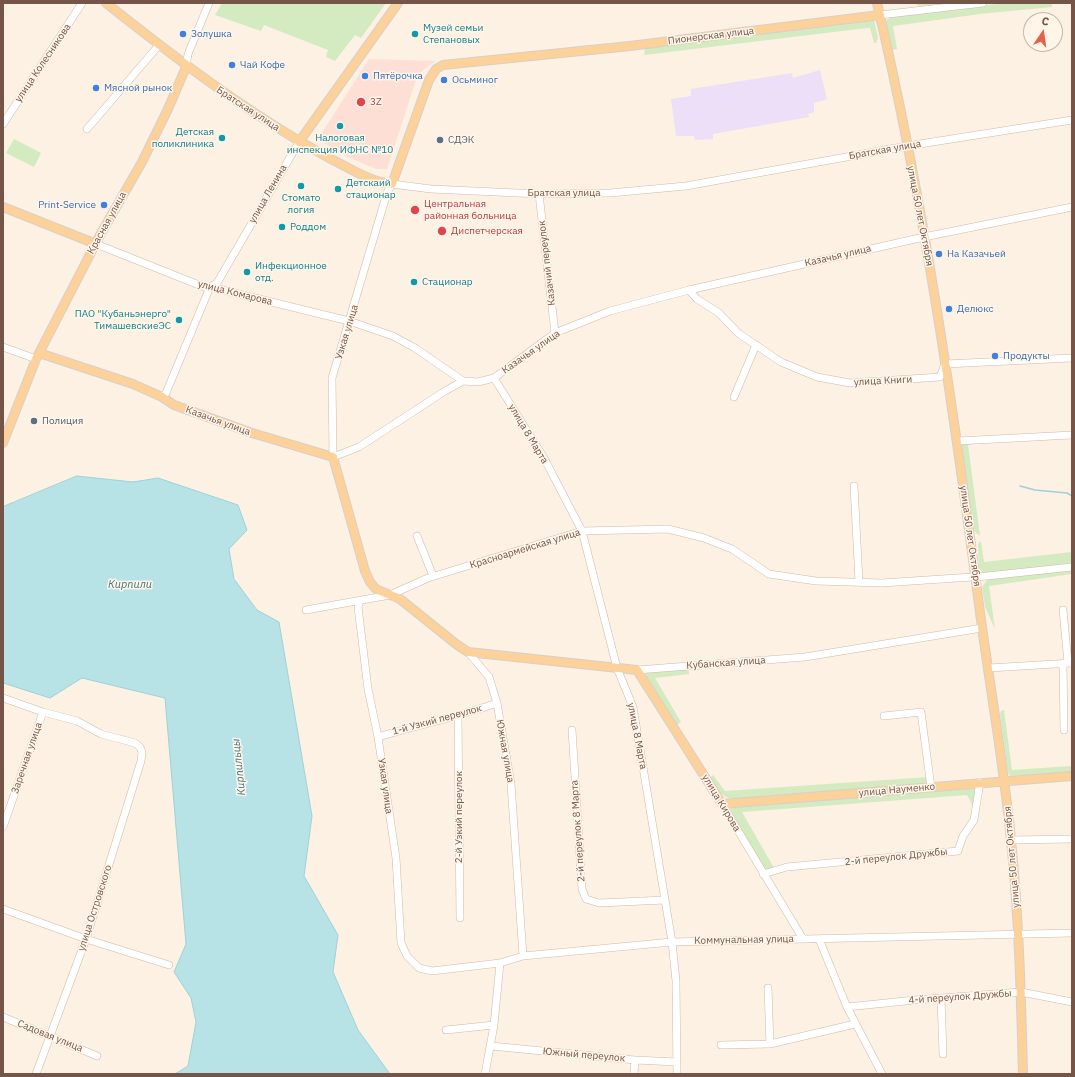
<!DOCTYPE html>
<html>
<head>
<meta charset="utf-8">
<style>
  body { margin:0 }
  #map { position:relative; width:1075px; height:1077px; overflow:hidden; background:#fcf1e2; font-family:"IBM Plex Sans",sans-serif }
  canvas { display:block }
  .frame { position:absolute; inset:0; border:4px solid #745548; pointer-events:none }
  .north { position:absolute; left:1023px; top:12px; width:40px; height:40px; box-sizing:border-box; background:#fff5e9; border:1px solid #c7b5a9; border-radius:50%; rotate:13deg; font-size:11px; font-weight:700; line-height:16px; text-align:center; color:#745548 }
  .north::after { content:''; display:block; margin:auto; width:14px; height:18px; background:#e86046; clip-path:polygon(50% 0,100% 100%,50% 72%,0 100%) }
</style>
</head>
<body>
<div id="map">
<canvas width="1075" height="1077"></canvas>
<div class="frame"></div>
<div class="north">С</div>
</div>
<script>
const ctx = document.querySelector('canvas').getContext('2d');
ctx.lineJoin = 'round';
function fill(path, color) { ctx.fillStyle = color; ctx.fill(path, 'evenodd'); }
function stroke(path, color, width, dash) { ctx.strokeStyle = color; ctx.lineWidth = width; ctx.lineCap = dash ? 'butt' : 'round'; ctx.setLineDash(dash || []); ctx.stroke(path); }
function label(font, color, halo, rows, align = 'center') {
  ctx.font = font + ' "IBM Plex Sans",sans-serif'; ctx.lineWidth = 3; ctx.setLineDash([]); ctx.textBaseline = 'middle'; ctx.strokeStyle = halo; ctx.fillStyle = color; for (const [text, x, y, turn = 0] of rows) {
    ctx.save(); ctx.translate(x, y); ctx.rotate((+turn || 0) * Math.PI / 180); ctx.textAlign = isNaN(turn) ? turn : align; if (halo) ctx.strokeText(text, 0, 0); ctx.fillText(text, 0, 0); ctx.restore();
  }
}
fill(new Path2D(`
  M369 59 436 61 423 70 417 77 387 169H376L346 156 318 139Z`), '#fddfd6');
fill(new Path2D(`
  M820 70 827 99 814 103V112L808 114 809 117 713 134V139L695 140 694 136H676L671 99 691 96V89L792 73 793 78Z`), '#eedff9');
fill(new Path2D(`
  M222 3H386L361 38 355 35 335 61 326 57 328 50 264 25 261 31 215 15Z
  M914 3H949L919 6Z
  M1004 3H1052V7L980 14 893 26 897 49 891 50 885 22 890 17Z
  M874 20 878 38 876 43H874L870 28H867L644 55 645 47Z
  M14 139 41 153 34 167 6 153Z
  M975 443 968 445 980 536 974 531 962 445 963 444Z
  M981 541 984 562 1072 552V563L984 574 979 569 978 544Z
  M1072 567V574L989 586 995 629 985 607 982 587 988 579Z
  M688 667 689 674 655 678 681 722 676 725 646 675 647 671Z
  M1004 710 1012 770 1072 766V773L1010 776 1008 772 1000 714 1001 711Z
  M713 775 725 791 929 777V784L733 799C720 797 716 788 710 778Z
  M973 787 976 792 973 806 967 795 742 812 774 868 766 871 730 812 732 806Z`), '#d4eac1');
const water = new Path2D(`
  M77 476 133 482 158 478 238 505 247 530 229 549 234 579 257 610 279 622 312 816 304 876 338 935 333 972 358 1030 390 1074H175L188 1066 196 1022 191 998 174 972 186 944 165 698 82 678 50 698 3 683V507Z`);
fill(water, '#b7e2e6');
stroke(water, '#9dd2d8', 1);
stroke(new Path2D(`
  M1020 486 1035 490 1067 493 1072 496`), '#9dd2d8', 1.5);
const minor = new Path2D(`
  M880 15 983 3
  M186 67 188 54 209 3
  M1072 120 907 146 686 186 610 193 539 194 431 189 392 184 387 193 332 378 333 457 359 447 445 391 463 381 478 382 494 378 555 333 610 311 689 290 924 237 1072 207
  M3 124 82 3
  M87 129 159 45
  M539 194 555 333
  M96 244 204 287H210L349 321 393 336 415 348 463 381
  M689 290 697 299 719 313 738 333 781 362 817 377 850 383 940 377 945 364 1072 358
  M3 347 36 359
  M494 378 544 458 582 531 617 668 633 707 672 942 676 981 677 1074
  M162 397 166 393 210 287 217 283 299 142
  M734 397 756 345
  M958 441 1072 435
  M854 486 859 582
  M417 536 433 576
  M360 600 358 607 368 689 378 737 396 858 401 943 407 956 419 968 432 971 500 963 523 956 672 942 1072 933
  M306 610 390 595 428 578 582 531 668 529 704 538 732 549 769 574 816 581 882 583 987 576 1072 567
  M1063 610 1068 663
  M468 652 489 677 497 703 511 784 523 956
  M1063 663 1064 730
  M989 668 1072 663
  M637 670 805 657 982 628
  M3 698 43 712 77 721 101 734 135 743 140 747 142 752 141 761 86 939 36 1074
  M458 716 460 918
  M884 716 921 712 931 787
  M572 730 582 889 586 899 599 903 665 900
  M378 737C417 725 458 717 497 703
  M722 804 803 939
  M3 827 43 712
  M1011 840 1072 839
  M763 874 787 867 958 851 963 836 974 820 980 782
  M3 909 86 939 169 965
  M819 939 847 1007 882 1074
  M768 988 770 1044
  M941 998 943 1054
  M847 1007 915 1000 1021 992 1072 1002
  M3 1017 97 1056
  M446 1030 494 1025
  M721 1045 770 1044 855 1024
  M491 1046 635 1060 677 1062
  M485 1074 494 1025 500 963
  M634 1074 635 1060`);
const major = new Path2D(`
  M106 3C178 60 251 116 333 160 351 169 371 182 392 184L429 80 436 69 443 65 630 46 880 15
  M877 3C925 206 954 413 981 620 991 693 1004 767 1011 840 1019 918 1021 996 1023 1074
  M299 142 398 3
  M3 207 96 244
  M39 353 133 384 162 397 174 405 252 433 333 457 365 571 370 582 376 589 400 599 456 644 468 652 637 670 722 804 1072 776
  M3 443 36 359 99 237 142 162 168 109 186 67`);
stroke(minor, '#d0b9ac', 8);
stroke(major, '#d8cfcc', 10);
stroke(minor, '#fff', 7);
stroke(major, '#fcd19a', 8);
for (const [x, y, r, color] of [
  [183,34,4,"#3f7fe0"],
  [415,34,4,"#0f9aa8"],
  [232,65,4,"#3f7fe0"],
  [365,76,4,"#3f7fe0"],
  [444,80,4,"#3f7fe0"],
  [96,88,4,"#3f7fe0"],
  [361,102,5,"#e0444e"],
  [340,126,4,"#0f9aa8"],
  [222,138,4,"#0f9aa8"],
  [440,140,4,"#5c6f8a"],
  [301,186,4,"#0f9aa8"],
  [338,189,4,"#0f9aa8"],
  [104,205,4,"#3f7fe0"],
  [415,210,5,"#e0444e"],
  [282,227,4,"#0f9aa8"],
  [442,231,5,"#e0444e"],
  [939,254,4,"#3f7fe0"],
  [247,272,4,"#0f9aa8"],
  [414,282,4,"#0f9aa8"],
  [949,309,4,"#3f7fe0"],
  [179,320,4,"#0f9aa8"],
  [995,356,4,"#3f7fe0"],
  [34,421,4,"#5c6f8a"]
]) { const dot = new Path2D(); dot.arc(x, y, r, 0, 2 * Math.PI); ctx.fillStyle = color; ctx.fill(dot); stroke(dot, '#fff5e9', 1.5); }
label('10px', '#0d838f', '#fff5e9', [
  ["Музей семьи",423,28],
  ["Степановых",423,40],
  ["Детская",214,132,"right"],
  ["поликлиника",214,144,"right"],
  ["Налоговая",340,138,"center"],
  ["инспекция ИФНС №10",340,150,"center"],
  ["Детскаий",346,183],
  ["стационар",346,195],
  ["Стомато",301,198,"center"],
  ["логия",301,210,"center"],
  ["Роддом",290,227],
  ["Инфекционное",255,266],
  ["отд.",255,278],
  ["Стационар",422,282],
  ["ПАО \"Кубаньэнерго\"",171,314,"right"],
  ["ТимашевскиеЭС",171,326,"right"]
], 'left');
label('10px', '#366cbe', '#fff5e9', [
  ["Золушка",191,34],
  ["Чай Кофе",240,65],
  ["Пятёрочка",373,76],
  ["Осьминог",452,80],
  ["Мясной рынок",104,88],
  ["Print-Service",96,205,"right"],
  ["На Казачьей",947,254],
  ["Делюкс",957,309],
  ["Продукты",1003,356]
], 'left');
label('10px', '#745548', '#fff5e9', [
  ["Пионерская улица",711,36,-7],
  ["улица Колесникова",43,63,-56],
  ["Братская улица",248,109,33],
  ["Братская улица",885,150,-10],
  ["Братская улица",564,193],
  ["улица Ленина",268,194,-60],
  ["улица 50 лет Октября",920,216,79],
  ["Красная улица",107,223,-61],
  ["Казачья улица",838,256,-13],
  ["Казачий переулок",547,263,-97],
  ["улица Комарова",235,293,14],
  ["Узкая улица",347,332,-73],
  ["Казачья улица",531,352,-35],
  ["улица Книги",883,381,-3],
  ["Казачья улица",218,421,20],
  ["улица 8 Марта",528,434,59],
  ["улица 50 лет Октября",970,536,82],
  ["Красноармейская улица",525,549,-17],
  ["Кубанская улица",726,663,-4],
  ["1-й Узкий переулок",437,720,-15],
  ["улица 8 Марта",637,736,79],
  ["Южная улица",505,751,80],
  ["Заречная улица",27,758,-71],
  ["Узкая улица",385,786,82],
  ["улица Науменко",897,790,-5],
  ["улица Кирова",721,803,59],
  ["2-й Узкий переулок",459,817,-90],
  ["2-й переулок 8 Марта",578,831,-94],
  ["2-й переулок Дружбы",896,857,-6],
  ["улица 50 лет Октября",1012,857,-95],
  ["улица Островского",95,908,-72],
  ["Коммунальная улица",744,940,-1],
  ["4-й переулок Дружбы",960,997,-4],
  ["Садовая улица",50,1036,22],
  ["Южный переулок",584,1055,5]
]);
label('10px', '#be3a42', '#fff5e9', [
  ["3Z",370,102],
  ["Центральная",424,204],
  ["районная больница",424,216],
  ["Диспетчерская",451,231]
], 'left');
label('10px', '#4e5e75', '#fff5e9', [
  ["СДЭК",448,140],
  ["Полиция",42,421]
], 'left');
label('italic 11px', '#3c747a', '#fff5e9', [
  ["Кирпили",130,585],
  ["Кирпильцы",239,767,-96]
]);
</script>
</body>
</html>
